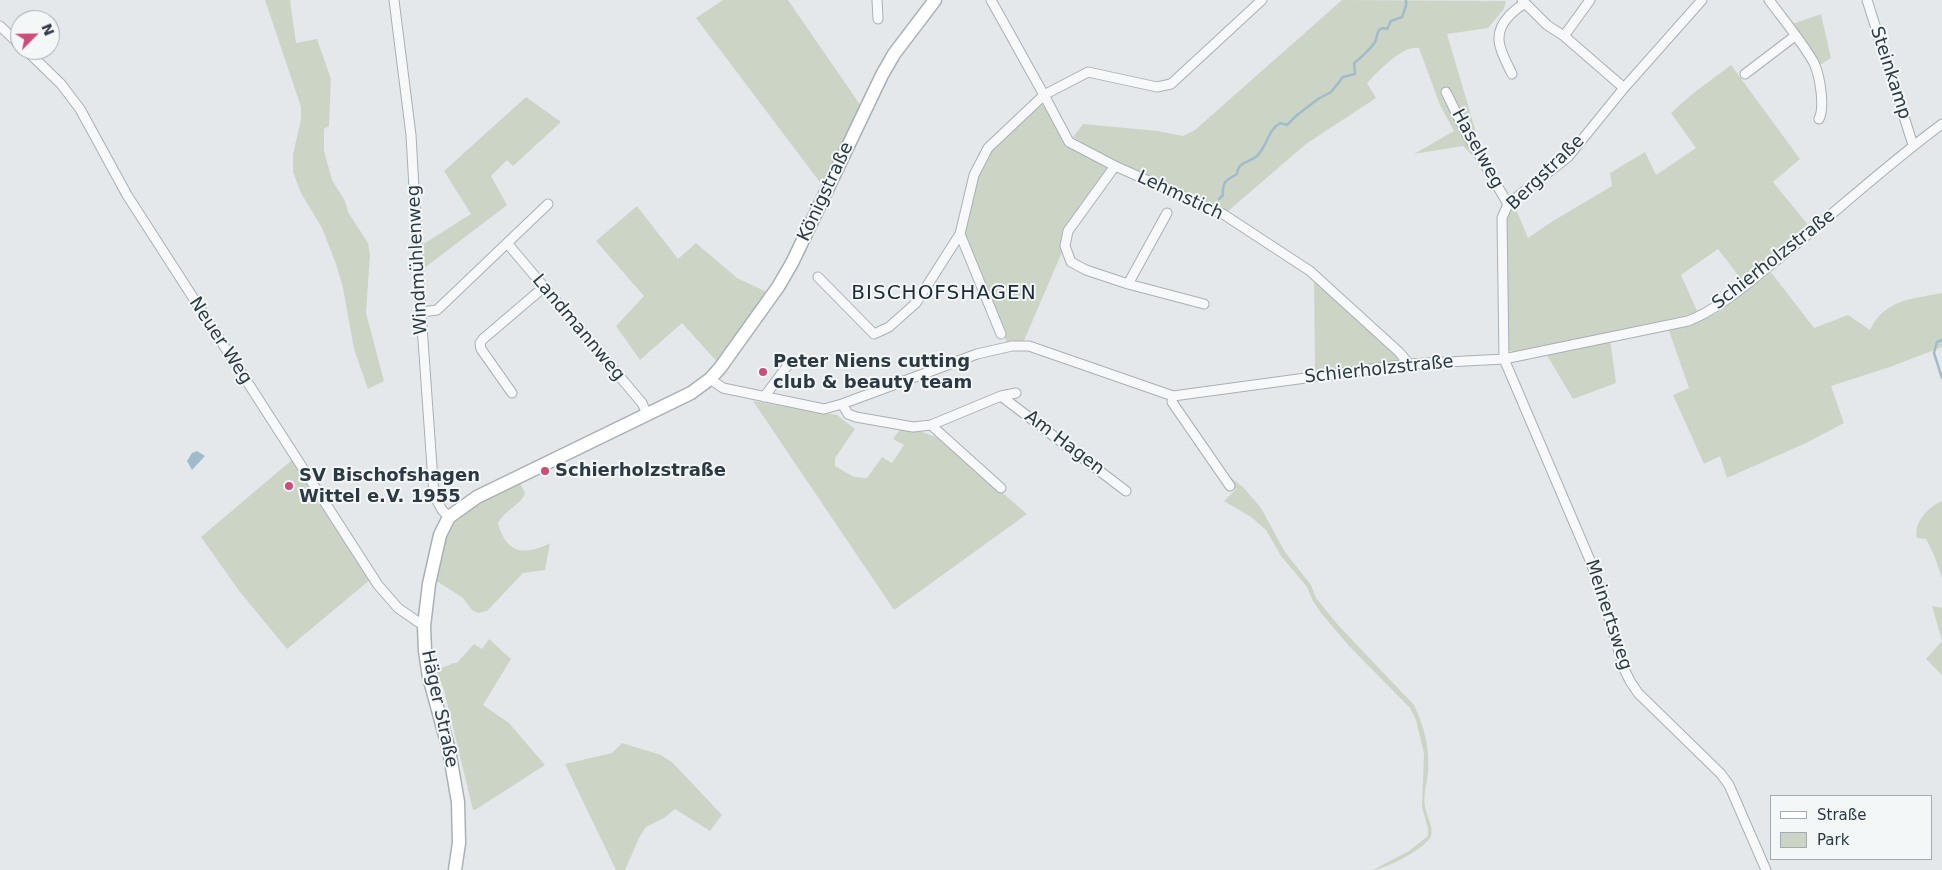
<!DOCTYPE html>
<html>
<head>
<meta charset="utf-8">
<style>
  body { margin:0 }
  #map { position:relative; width:1942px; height:870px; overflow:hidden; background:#e4e8eb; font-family:"DejaVu Sans",sans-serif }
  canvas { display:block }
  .legend { position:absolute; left:1770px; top:795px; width:162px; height:65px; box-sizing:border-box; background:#f4f7f8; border:1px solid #a4abb0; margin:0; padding:6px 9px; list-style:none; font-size:15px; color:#2c3943 }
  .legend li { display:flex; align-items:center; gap:10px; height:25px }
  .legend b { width:25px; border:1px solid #a4abb0 }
  .north { position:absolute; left:10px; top:10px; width:50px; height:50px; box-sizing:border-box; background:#f4f7f8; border:1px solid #a4abb0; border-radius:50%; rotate:67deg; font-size:14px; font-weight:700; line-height:20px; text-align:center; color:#2c3943 }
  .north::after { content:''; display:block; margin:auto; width:18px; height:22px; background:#cb4e79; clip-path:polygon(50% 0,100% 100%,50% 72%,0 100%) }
</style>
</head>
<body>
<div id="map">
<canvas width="1942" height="870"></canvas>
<ul class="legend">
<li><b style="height:6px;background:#fff"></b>Straße</li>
<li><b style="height:14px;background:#ccd5c5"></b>Park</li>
</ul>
<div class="north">N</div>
</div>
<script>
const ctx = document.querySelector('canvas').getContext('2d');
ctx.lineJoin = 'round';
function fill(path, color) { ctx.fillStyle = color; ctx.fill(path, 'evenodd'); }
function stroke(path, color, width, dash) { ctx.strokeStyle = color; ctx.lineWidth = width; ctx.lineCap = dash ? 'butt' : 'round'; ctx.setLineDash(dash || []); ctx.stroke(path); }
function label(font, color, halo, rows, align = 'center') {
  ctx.font = font + ' "DejaVu Sans",sans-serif'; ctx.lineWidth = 4; ctx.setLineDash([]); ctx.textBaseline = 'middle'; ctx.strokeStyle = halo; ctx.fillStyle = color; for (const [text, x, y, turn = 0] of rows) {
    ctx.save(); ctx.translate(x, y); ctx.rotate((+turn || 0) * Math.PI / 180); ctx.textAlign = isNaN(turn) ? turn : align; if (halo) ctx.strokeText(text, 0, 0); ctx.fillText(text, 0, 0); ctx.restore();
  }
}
fill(new Path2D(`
  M265 0H290L296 43 317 39 331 79 329 126 324 129V151L332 180 345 201 348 212 368 243 370 255 366 313 384 381 368 389 354 349 343 288 336 264 322 228 301 193 293 172V154L301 120V107Z
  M723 0H788L863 109 825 189 696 18Z
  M1342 0 1506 1 1504 9 1488 28 1447 34 1483 156 1477 160 1463 146 1414 154 1454 131 1440 105 1419 48C1402 45 1378 72 1367 83L1376 98 1306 144 1227 212 1203 199 1115 163 1073 137 1083 124 1158 131 1183 136 1195 130Z
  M1821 14 1831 58 1820 65 1792 24Z
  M1731 65 1800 159 1773 182 1809 226 1744 283 1718 249 1681 275 1698 313 1515 353 1508 350 1505 219 1512 204H1514L1528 238 1553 221 1612 186 1610 173 1645 152 1656 175 1696 148 1671 113 1691 95Z
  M526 97 561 122 513 166 507 160 491 176 507 205 423 269 422 245 471 214 444 171Z
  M1041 101 1068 145 1110 170 1066 231 1062 252 1023 343H1007L962 233 976 175 986 153Z
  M637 206 678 259 696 243 737 278 771 294 720 365 682 323 640 360 616 326 644 296 596 241Z
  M1770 271 1814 328 1848 315 1870 330C1885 299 1912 299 1942 293V347L1890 367 1831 386 1844 423 1806 443 1727 478 1720 456 1704 464 1673 395 1689 388 1668 328 1697 322 1717 313Z
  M1314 278 1399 357 1398 361 1315 374Z
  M1610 339 1616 383 1573 399 1545 352Z
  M753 401 837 415 855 429 835 458V466L854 477 867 478 882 457 892 463 904 445 893 439 901 428 916 430 939 438 1027 514 894 610Z
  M293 459 371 579 287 649 240 592 201 537Z
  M1226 474 1243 487 1261 508 1285 552 1311 585 1316 598 1338 625 1414 705C1424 726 1430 749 1428 772 1427 783 1423 795 1425 806 1426 816 1434 826 1431 836 1428 847 1384 870 1373 870L1409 851 1428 836V829L1422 807 1424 753 1416 720 1410 708 1349 646 1321 613 1313 601 1307 587 1281 556 1266 530 1251 517 1224 501 1236 489Z
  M519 481 525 493C521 505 506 509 498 523 506 554 525 556 550 543L545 570 523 573 487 611 478 613 472 610 463 598 435 580C438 565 442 537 451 524 462 506 500 492 519 481Z
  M1942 501V578L1934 555 1926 539 1917 538C1913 523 1929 506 1942 501Z
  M1932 606 1941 608 1942 606V675L1926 659 1942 641Z
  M489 639 511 659 483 705 509 723 545 765 475 810H473L444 690 436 670 454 663H457L474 644 482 649Z
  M622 743 661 755 672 762 722 815 710 831 675 809 664 818 646 827 639 838 625 870H616L565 764 612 753Z`), '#ccd5c5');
fill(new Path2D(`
  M197 451 205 456 192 470 187 461 192 453Z`), '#a0bcca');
stroke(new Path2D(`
  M1219 199 1223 195C1222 182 1226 180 1237 174 1238 161 1249 163 1257 156 1268 145 1267 131 1280 123L1287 125 1297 115 1318 99 1331 92 1343 77 1355 74 1354 63C1360 59 1372 47 1375 42 1377 38 1377 33 1379 30L1383 28 1387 29 1391 21 1402 17 1406 6V0
  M1942 340 1937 342 1934 353 1942 378`), '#a0bcca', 2.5);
const street = new Path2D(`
  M394 0 411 135 421 312 434 495 442 510 449 517
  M877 0 878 19
  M991 0 1044 95 1069 142 1115 166 1223 214 1310 271 1399 352 1409 364
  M1522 0 1547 25 1564 36 1624 88
  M1702 0 1624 88 1568 157 1508 204 1502 218 1504 359 1589 558 1598 581 1624 669 1630 681 1638 693 1721 774 1729 785 1766 870
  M1769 0C1783 19 1803 43 1814 63 1820 76 1825 107 1819 119
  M1867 0 1913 145
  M0 26 20 45
  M1564 36 1590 0
  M26 50 61 84 80 109 127 195 378 585 398 608 424 626
  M1512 74C1502 53 1490 36 1509 16 1514 11 1518 7 1524 4
  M1745 74 1795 36
  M1446 92 1465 131 1508 204
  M1115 166 1068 231 1065 246 1071 262 1086 270 1128 284 1204 304
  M960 234 1001 334
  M507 243 642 403 647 414
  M818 277 874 334 889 327 916 303 960 234 974 175 988 148 1044 95 1088 72 1157 87 1171 84 1262 0
  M1128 284 1167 213
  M421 312 437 310 548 204
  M710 379 723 388 824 409 842 404 977 354 1012 346H1029L1173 396 1409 364 1504 359 1688 321C1721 308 1746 284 1773 263 1830 217 1884 167 1942 124
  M512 393 481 349 480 343 483 339 544 287
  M1001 396 1126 491
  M1173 396 1172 402 1230 486
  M764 397 791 361
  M842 404 848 414 856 417 913 427 931 425 1001 396 1016 393
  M931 425 1001 488`);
const secondary = new Path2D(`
  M455 870 459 843 458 802 449 750 429 677 425 651 424 626 429 584 440 535 449 517 477 497 691 393 710 379 720 368 778 287 792 263 882 75 894 54 935 0`);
stroke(street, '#a9b0b5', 11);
stroke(secondary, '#a9b0b5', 15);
stroke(street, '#f7f8f9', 9);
stroke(secondary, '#fff', 12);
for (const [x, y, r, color] of [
  [763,372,5,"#cb4e79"],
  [545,471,5,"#cb4e79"],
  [289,486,5,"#cb4e79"]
]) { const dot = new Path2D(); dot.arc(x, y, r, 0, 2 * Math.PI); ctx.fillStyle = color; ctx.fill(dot); stroke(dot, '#f4f7f8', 2); }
label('18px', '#2c3943', '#f4f7f8', [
  ["Steinkamp",1890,73,72],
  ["Haselweg",1477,149,61],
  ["Bergstraße",1546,173,-44],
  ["Königstraße",826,192,-65],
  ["Lehmstich",1180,196,25],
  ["Windmühlenweg",418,260,-93],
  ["Schierholzstraße",1774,260,-38],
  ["Landmannweg",578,328,50],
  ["Neuer Weg",220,341,57],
  ["Schierholzstraße",1379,370,-6],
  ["Am Hagen",1064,443,37],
  ["Meinertsweg",1608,615,72],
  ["Häger Straße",439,709,78]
]);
label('bold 18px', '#2c3943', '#f4f7f8', [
  ["Peter Niens cutting",773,362],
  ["club & beauty team",773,383],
  ["Schierholzstraße",555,471],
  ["SV Bischofshagen",299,476],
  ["Wittel e.V. 1955",299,497]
], 'left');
ctx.letterSpacing = '1px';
label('20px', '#1e2a34', '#f4f7f8', [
  ["BISCHOFSHAGEN",944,294]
]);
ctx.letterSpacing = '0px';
</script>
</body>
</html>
